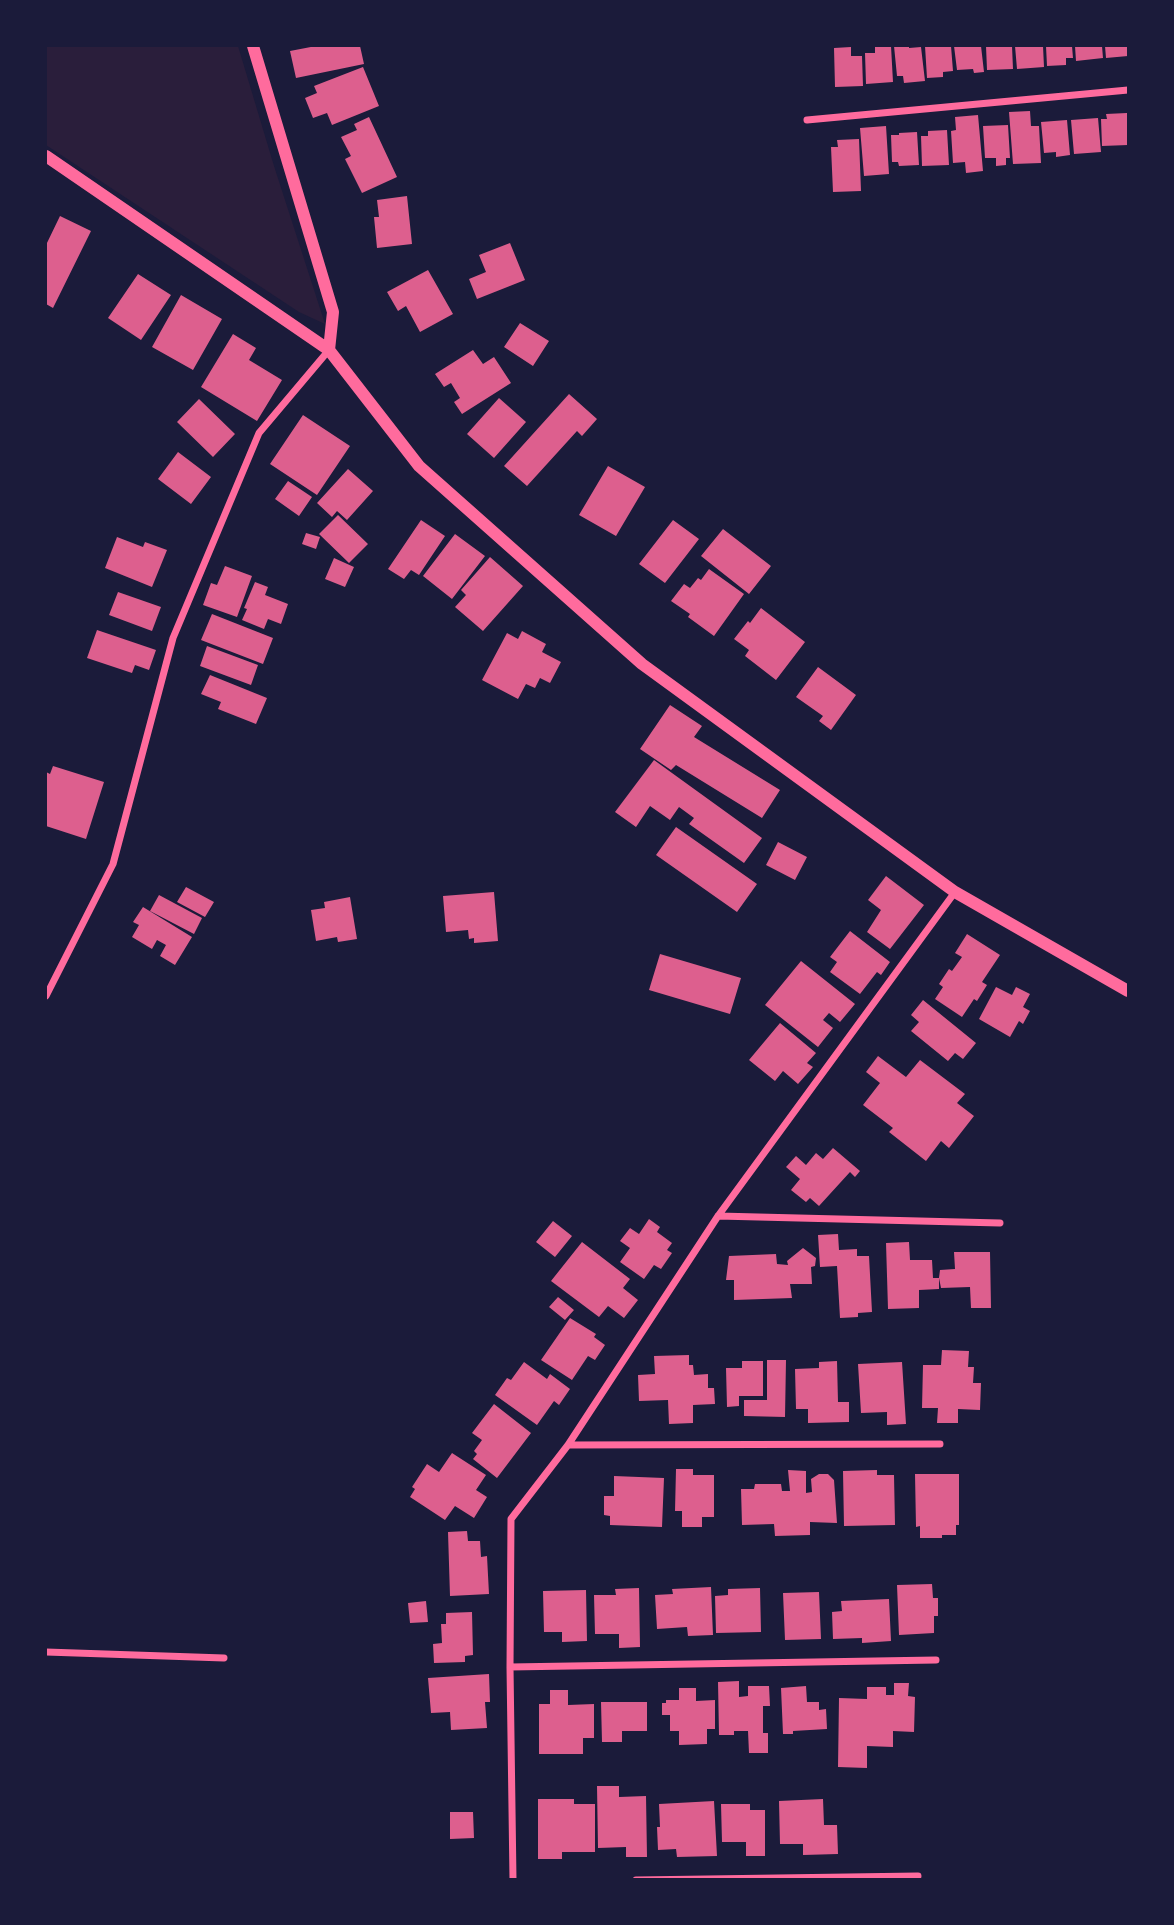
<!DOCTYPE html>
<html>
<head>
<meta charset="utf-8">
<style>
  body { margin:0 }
  #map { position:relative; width:1174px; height:1925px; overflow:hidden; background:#1b1b3a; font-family:"Fira Sans",sans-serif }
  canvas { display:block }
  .frame { position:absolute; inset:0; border:47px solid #1b1b3a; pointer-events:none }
</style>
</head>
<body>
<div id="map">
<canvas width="1174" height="1925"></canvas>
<div class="frame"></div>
</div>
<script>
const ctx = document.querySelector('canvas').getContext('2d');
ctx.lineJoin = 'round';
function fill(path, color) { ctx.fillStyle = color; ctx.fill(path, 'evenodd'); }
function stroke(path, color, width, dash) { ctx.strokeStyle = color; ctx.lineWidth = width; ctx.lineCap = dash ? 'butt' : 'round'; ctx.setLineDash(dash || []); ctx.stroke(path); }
fill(new Path2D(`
  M46 46H238L274 166 325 324 299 312 46 145Z`), '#2a1e3b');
fill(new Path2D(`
  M316 46H360L364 64 296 78 290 51Z
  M875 46H891L893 82 866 84 865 53H875Z
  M894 46H909V48L921 47 925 81 904 83 903 76H897Z
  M925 46H951L953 71 943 72V77L927 78Z
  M954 46H981L984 72 974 73 973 69 957 70Z
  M986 46H1012L1013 69 987 70Z
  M1015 46H1043L1044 67 1017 69Z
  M1046 46H1072L1073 58H1066V65L1047 66Z
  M1075 46H1102L1103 58 1076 61Z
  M1105 46H1128V56L1106 58Z
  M851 47V56H862L863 86 835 87 834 48Z
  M363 67 379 106 332 125 327 113 313 118 305 98 317 93 314 86Z
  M1030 111 1031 126H1039L1041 163 1013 164 1009 112Z
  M1127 113V122L1128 121V145L1102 146 1101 119H1107L1106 114Z
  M978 115 983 171 966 173 965 162 953 163 951 131 956 130 955 117Z
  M369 117 397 177 362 193 345 159 351 156 341 137 357 130 354 124Z
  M1098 118 1101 152 1074 154 1071 120Z
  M1067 120 1070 155 1056 157V152L1044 153 1041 122Z
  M1008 125 1010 158H1006V165L996 166V158H985L983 126Z
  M886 126 889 174 864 176 860 128Z
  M947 130 949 165 922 166 921 136H928V131Z
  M917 132 919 165 899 166 898 162H892L891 135H899V133Z
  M859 139 861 191 833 192 831 147H838L837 140Z
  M407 196 412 244 377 248 374 217H379L377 200Z
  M60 216 91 231 53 308 46 304V245Z
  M510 243 525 280 477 299 469 279 486 272 479 255Z
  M428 270 453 314 420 332 406 306 398 311 387 292Z
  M138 274 171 295 141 340 108 318Z
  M181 295 222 319 193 370 152 347Z
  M520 323 549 341 533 366 504 347Z
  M233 334 256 348 249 360 282 380 257 421 201 387Z
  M473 350 483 364 494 357 511 383 462 414 454 402 460 398 451 383 444 387 435 374Z
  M569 394 597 419 582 436 577 431 527 486 504 466Z
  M499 398 526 422 494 458 467 434Z
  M199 399 235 434 213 457 177 422Z
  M303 415 350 446 317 495 270 464Z
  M178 452 211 477 191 504 158 479Z
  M608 466 645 487 616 536 579 515Z
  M348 469 373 491 347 520 337 511 332 517 317 503Z
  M288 481 312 497 299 516 275 499Z
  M338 515 368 544 349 563 319 534Z
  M421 520 445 536 419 575 411 570 404 579 388 569Z
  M673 520 699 539 665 583 639 564Z
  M723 529 771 566 749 594 701 556Z
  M306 533 320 537 316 549 302 544Z
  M455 534 485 556 452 599 423 576Z
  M117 537 143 547 145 542 167 550 152 587 105 568Z
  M490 557 523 586 483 631 455 607 466 595 461 590Z
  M334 558 354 567 345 587 325 579Z
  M225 566 252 576 237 617 203 605 211 583 217 585Z
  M709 569 744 594 714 636 688 617 690 614 671 601 684 584 690 588 698 578 701 580Z
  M255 582 268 587 265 595 288 604 281 624 268 619 264 629 242 620 247 609 244 608Z
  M118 592 161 607 152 631 109 615Z
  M761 608 805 642 776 680 745 656 749 650 734 639 748 621 750 623Z
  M212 614 273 638 263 664 201 640Z
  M97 630 156 650 149 670 135 665 132 673 87 658Z
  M522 631 546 644 542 652 561 662 550 683 540 678 535 688 526 684 518 699 482 680 507 633 518 639Z
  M207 646 258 665 251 685 200 666Z
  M818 667 856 695 831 730 819 721 823 716 796 697Z
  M210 675 267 698 256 724 218 709 221 702 201 694Z
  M670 705 702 726 694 737 780 790 762 818 676 765 671 770 640 749Z
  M654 760 762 838 744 863 689 824 694 818 679 807 670 820 650 806 636 827 615 812Z
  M53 766 104 782 86 839 46 826V772L50 774Z
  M676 827 757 884 737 912 656 855Z
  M778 842 807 857 795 880 766 865Z
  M886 876 924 905 890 949 867 932 881 910 868 900Z
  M186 887 214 902 205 917 177 902Z
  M494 892 498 941 474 943V938L469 939 468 930 446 932 443 896Z
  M159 895 202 918 194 934 150 911Z
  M350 897 357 939 338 942 337 937 316 941 311 910 325 908 324 902Z
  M143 907 192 937 175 965 160 956 166 945 157 940 152 949 132 937 139 925 133 922Z
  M850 931 890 962 881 975 877 972 860 994 830 972 837 962 830 957Z
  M967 934 1000 955 982 982 987 985 977 1001 974 999 962 1017 935 999 943 987 939 984 949 969 952 971 962 957 955 953Z
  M660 954 741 978 730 1014 649 990Z
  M801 961 855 1004 840 1022 829 1013 823 1020 833 1028 818 1047 765 1005Z
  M996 987 1012 995 1016 987 1030 994 1023 1007 1030 1011 1023 1024 1019 1021 1010 1037 979 1019Z
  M923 1000 976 1043 963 1059 955 1053 948 1061 911 1031 919 1022 911 1015Z
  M780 1023 816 1053 807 1063 813 1067 798 1084 783 1071 775 1081 749 1060Z
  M878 1056 906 1077 920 1060 965 1094 957 1103 974 1116 949 1148 941 1141 926 1161 889 1132 893 1128 863 1105 880 1083 866 1072Z
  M833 1148 860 1171 855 1177 850 1172 819 1206 810 1198 806 1202 791 1190 800 1179 786 1167 796 1156 806 1165 816 1153 823 1159Z
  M649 1219 660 1227 657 1232 672 1243 667 1250 672 1253 661 1269 654 1265 644 1279 620 1262 630 1248 620 1241 630 1228 639 1234Z
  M553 1221 572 1236 555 1257 536 1242Z
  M838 1234 839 1250 857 1249V1256H869L872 1312 858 1313V1317L840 1318 837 1266 820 1267 818 1235Z
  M582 1242 630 1279 623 1288 638 1300 624 1318 608 1306 599 1317 551 1281Z
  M909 1242 910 1260H932L933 1278H939V1289L919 1290V1308L888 1309 886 1243Z
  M803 1248 816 1258 815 1266 811 1267 812 1284H790L792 1298 734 1300V1280H726L729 1256 776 1254 777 1264 788 1265 787 1261Z
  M954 1252H990L991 1308H971L970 1287 941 1288 939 1278 940 1270 955 1269Z
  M558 1297 574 1310 565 1320 549 1307Z
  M570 1318 596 1334 594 1337 605 1345 595 1360 588 1356 572 1380 541 1360Z
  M942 1350 969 1351 968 1367H974L973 1383H981L980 1410 958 1409V1423H937L938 1408H922L923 1365H941Z
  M689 1355V1365H693L694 1375 708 1374V1388H714L715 1404 693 1405V1423L669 1424 668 1400 639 1401 638 1375 655 1374 654 1356Z
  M767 1360H786L785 1417 744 1416V1400H767Z
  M742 1361H763V1396H739V1406L727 1407 726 1368H742Z
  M837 1361 838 1402H849V1422L808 1423V1409H796L795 1369 819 1368V1362Z
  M524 1362 547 1379 550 1374 570 1389 559 1405 554 1401 537 1425 495 1395 507 1378 511 1380Z
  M902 1362 906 1424 887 1425V1412L861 1413 858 1364Z
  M494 1404 531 1433 497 1478 473 1459 477 1454 474 1451 482 1440 472 1433Z
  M452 1453 486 1475 476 1490 487 1497 474 1518 455 1506 445 1520 410 1497 415 1489 412 1487 427 1464 439 1472Z
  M676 1469H693V1475H714V1517H702V1527H682V1511H675Z
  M788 1470 806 1471V1493L812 1492 811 1479 819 1474H828L834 1480 837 1523 810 1522V1535L775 1536 774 1524 742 1525 741 1489H754L755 1484H781L782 1491H790Z
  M877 1470V1475H894L895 1525 844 1526 843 1471Z
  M915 1474H959V1525H956V1535H942V1538H920V1526L916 1527Z
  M614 1476 664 1478 662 1527 610 1525V1516L604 1515V1496H614Z
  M467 1531 468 1541H480L481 1557 487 1556 489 1594 450 1596 448 1532Z
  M932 1584 933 1598H938V1616H934V1633L899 1635 897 1585Z
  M711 1587 713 1635 688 1636 687 1627 657 1629 655 1595 673 1594 672 1589Z
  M639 1588 640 1647 619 1648V1634H595L594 1595H616L615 1589Z
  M760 1588 761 1632 716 1633 715 1596 728 1595V1589Z
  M586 1590 587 1641 562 1642V1632H544L543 1591Z
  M819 1592 821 1639 785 1640 783 1593Z
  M889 1599 891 1641 862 1643V1638L833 1639 832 1612 842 1611 841 1601Z
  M426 1601 428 1622 410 1623 408 1603Z
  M472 1612 473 1655 465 1656V1662L434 1663 433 1644 442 1643 441 1624H446V1613Z
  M489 1674 490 1702H485L487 1728 451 1730 450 1712 431 1713 428 1678Z
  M739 1681V1697L748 1696V1686H769L770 1706H763V1733H768V1753H749L748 1731H734V1735H719L718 1682Z
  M894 1683H909L908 1696 915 1697 914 1732 893 1731V1747L867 1746V1768L838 1767 839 1698 867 1699V1687H886V1695H894Z
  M806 1686 807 1702H819V1710L826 1709 827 1729 793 1731V1734H783L781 1688Z
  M679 1688H696V1701L715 1700V1729H707V1744L679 1745V1731H670V1715H662V1703H666V1700H679Z
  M550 1690H568V1705L594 1704V1738H583V1754H539V1704H550Z
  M601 1702H647V1731H622V1742H602Z
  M597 1786H619V1797L646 1796 647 1857H626V1847L598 1848Z
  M538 1799H574V1804H595V1852H562V1859H538Z
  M823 1799 824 1825H837L838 1854 803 1855V1844H780L779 1801Z
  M714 1801 717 1856 677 1857 676 1849 658 1850 657 1827H660L659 1804Z
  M721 1804H750V1810H765V1856H746V1842H722Z
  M450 1812H473L474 1838 450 1839Z`), '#dd5f8e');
stroke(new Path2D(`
  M807 120 1128 90
  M46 996 113 864 173 638 259 433 329 350
  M718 1216 1000 1223
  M568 1445 940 1444
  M46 1652 224 1658
  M510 1667 936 1660
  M513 1880 510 1667 511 1519 568 1445 718 1216 955 892
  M636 1880 918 1876`), '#ff6b9d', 7);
stroke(new Path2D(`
  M253 46 333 312 329 350
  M46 156 329 350 419 466 642 664 955 892 1128 991`), '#ff6b9d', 12);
</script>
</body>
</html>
